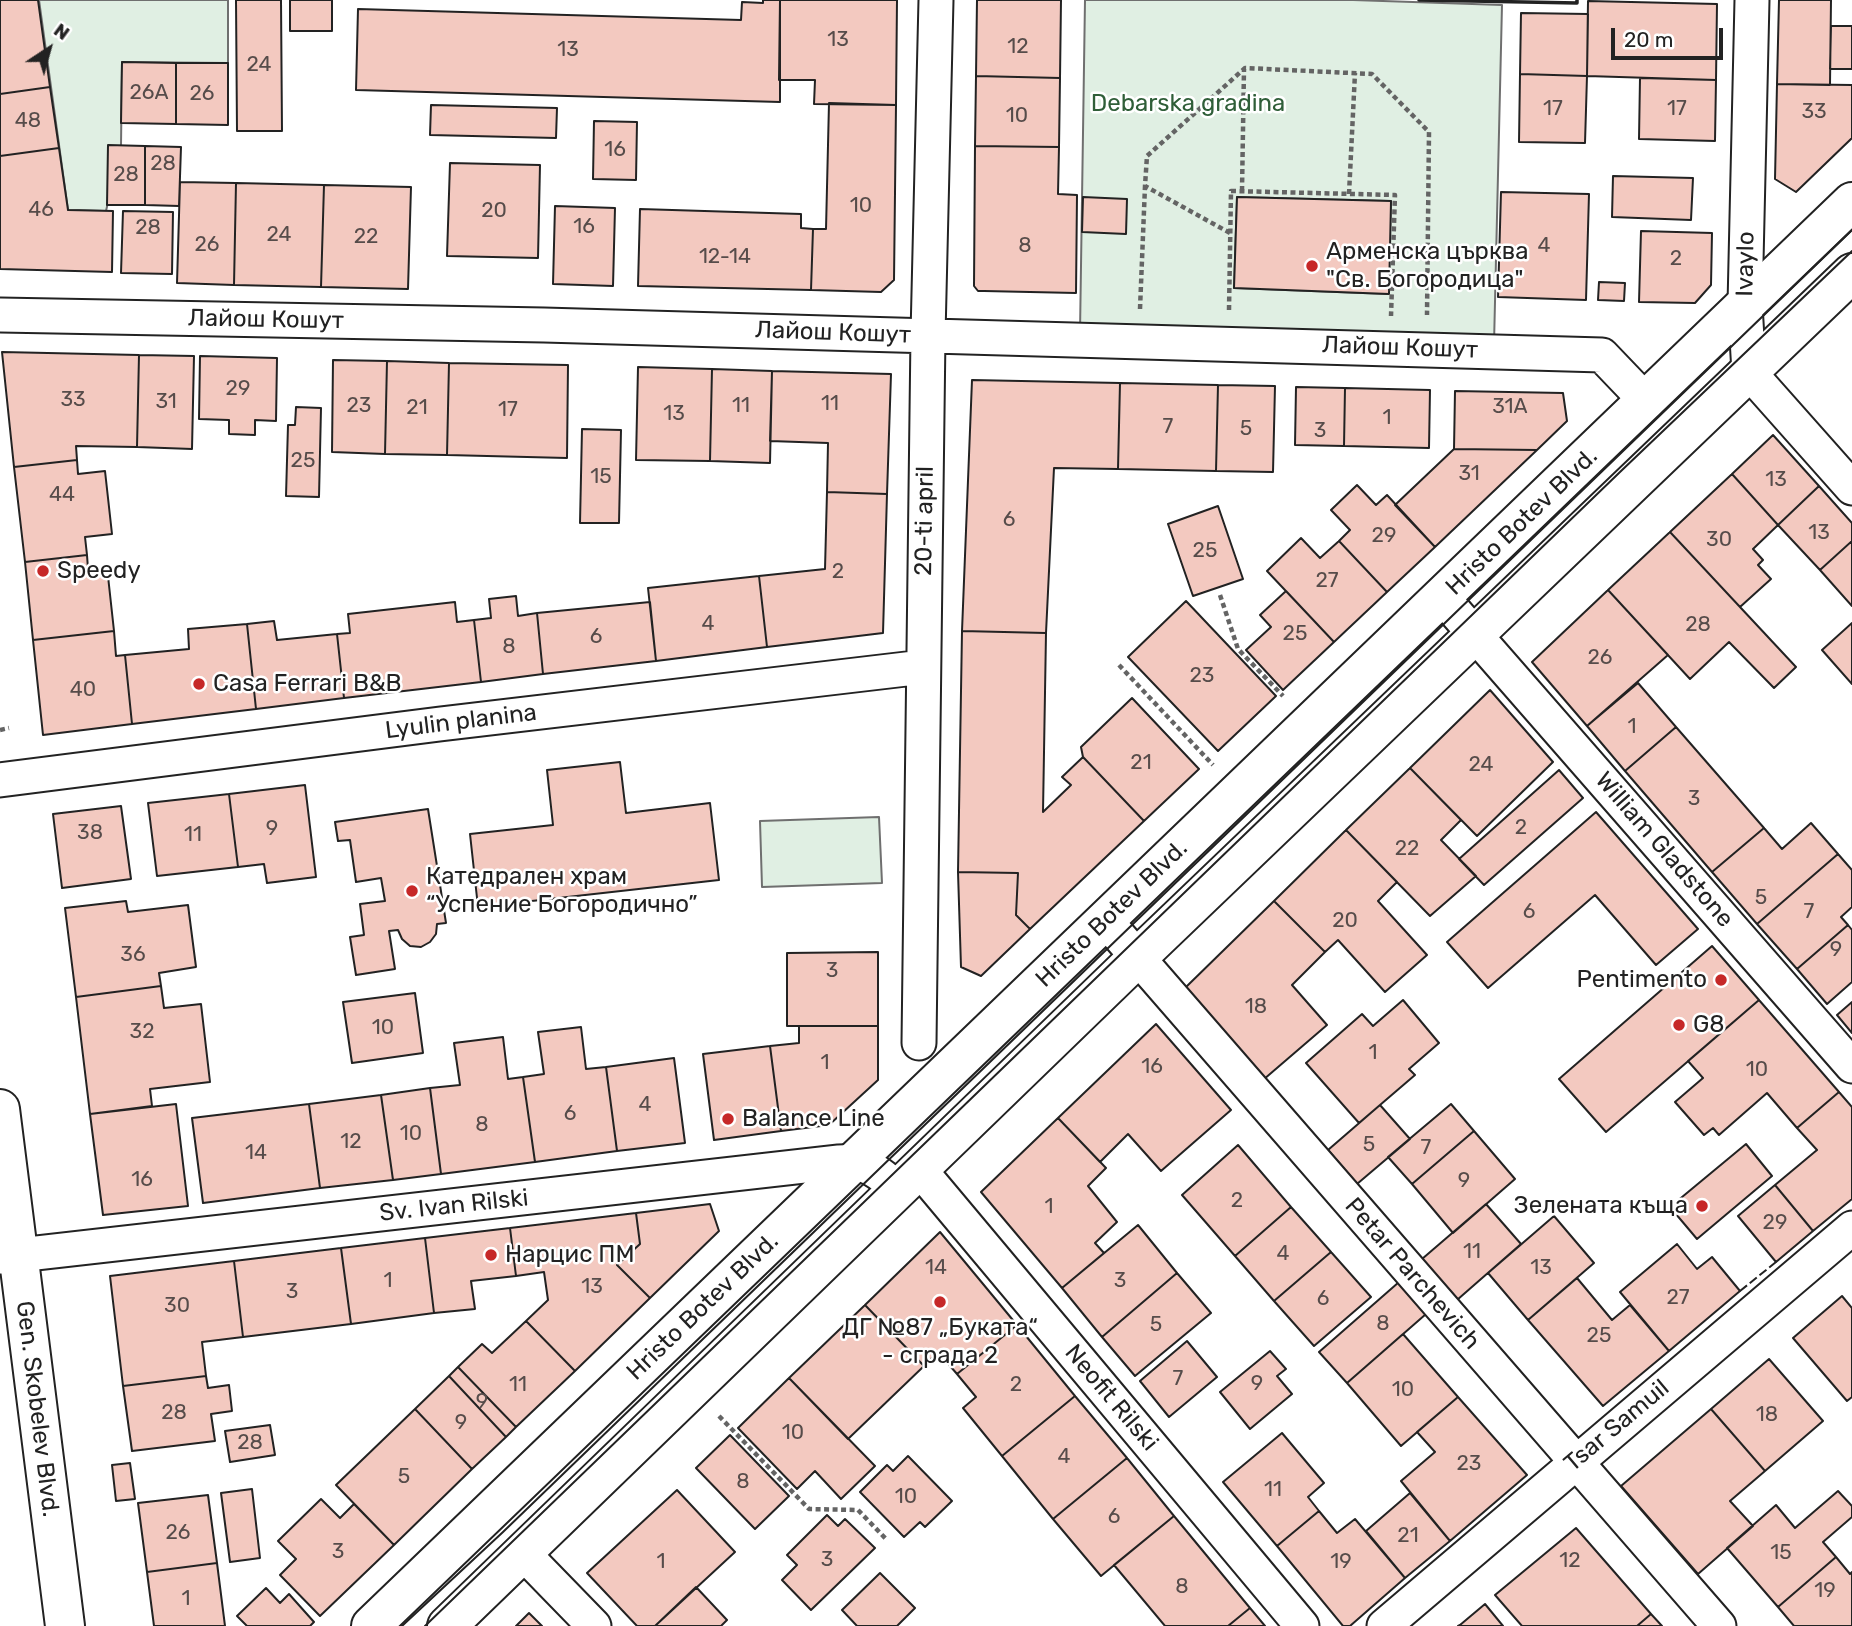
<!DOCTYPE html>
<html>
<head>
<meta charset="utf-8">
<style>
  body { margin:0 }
  #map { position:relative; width:1852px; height:1626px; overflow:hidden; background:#fff; font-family:Rubik,sans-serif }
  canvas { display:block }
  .north { position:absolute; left:14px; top:14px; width:70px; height:70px; -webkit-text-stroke:5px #fff; paint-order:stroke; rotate:36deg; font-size:19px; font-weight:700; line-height:28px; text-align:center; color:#222 }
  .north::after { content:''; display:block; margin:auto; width:24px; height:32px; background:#222; clip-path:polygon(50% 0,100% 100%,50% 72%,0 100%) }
  .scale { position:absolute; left:1611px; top:28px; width:112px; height:32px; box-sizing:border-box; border:4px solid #222; border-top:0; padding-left:9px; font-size:21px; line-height:24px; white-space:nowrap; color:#222; -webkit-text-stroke:5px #fff; paint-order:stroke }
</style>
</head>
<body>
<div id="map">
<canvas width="1852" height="1626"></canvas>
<div class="north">N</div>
<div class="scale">20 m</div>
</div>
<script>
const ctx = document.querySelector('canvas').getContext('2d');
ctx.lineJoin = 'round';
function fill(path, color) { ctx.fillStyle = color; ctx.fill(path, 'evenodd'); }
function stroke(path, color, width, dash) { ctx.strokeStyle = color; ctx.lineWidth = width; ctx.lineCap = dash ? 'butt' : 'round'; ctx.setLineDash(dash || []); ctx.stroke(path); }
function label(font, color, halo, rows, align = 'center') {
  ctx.font = font + ' Rubik,sans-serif'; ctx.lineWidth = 5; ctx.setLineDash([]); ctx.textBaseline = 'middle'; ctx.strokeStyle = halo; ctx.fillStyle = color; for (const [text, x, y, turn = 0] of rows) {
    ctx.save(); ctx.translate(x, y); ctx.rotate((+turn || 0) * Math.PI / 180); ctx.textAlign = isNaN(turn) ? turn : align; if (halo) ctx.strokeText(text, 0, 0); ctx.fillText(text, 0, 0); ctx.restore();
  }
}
const green = new Path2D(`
  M39 0H228V63L122 62 121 146 106 211 68 210Z
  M1085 0H1353L1502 5 1494 344 1080 332ZM1237 197 1391 201 1388 294 1234 288Z
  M879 817 882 883 762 887 760 821Z`);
fill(green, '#e0efe3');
stroke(green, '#6f6f6f', 2);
const building = new Path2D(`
  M0 0H38L50 87 0 94Z
  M236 0H281L282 131H237Z
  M290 0H332V31H290Z
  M763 0H780V102L356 90 358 9 741 20 742 2 763 3Z
  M780 0H897L896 105 814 104 815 80H779Z
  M977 0H1061L1060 78 976 76Z
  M1779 0H1831L1830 85 1777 84Z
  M1588 1 1717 4 1716 80 1587 76Z
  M1521 13 1588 14 1587 76 1520 74Z
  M1831 26H1852V69H1830Z
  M122 62 176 63V124L121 123Z
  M176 63H228V125L176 124Z
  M1520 74 1587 76 1585 143 1519 142Z
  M976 76 1060 78 1059 147 975 146Z
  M1640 78 1716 80 1715 141 1639 139Z
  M1777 84 1852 85V138L1796 192 1775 179Z
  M50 87 59 148 0 156V94Z
  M829 103 896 105 894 280 881 292 811 290 813 229H826Z
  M431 105 557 108 556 138 430 135Z
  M594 121 637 122 636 180 593 179Z
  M108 145 145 146V205H107Z
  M145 146 181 147 179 206 145 205Z
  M975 146 1059 147 1058 194 1077 195 1076 293 984 291H978L974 286Z
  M59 148 68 210 113 211 112 272 0 269V156Z
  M450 163 540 165 538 258 447 256Z
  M1613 176 1693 178 1691 220 1612 217Z
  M180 182 236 183 234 285 177 283Z
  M236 183 324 185 321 287 234 285Z
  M324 185 411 187 408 289 321 287Z
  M1501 192 1589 194 1586 300 1498 297Z
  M1083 197 1127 199 1126 234 1082 232Z
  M1237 197 1391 201 1389 294 1234 288Z
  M555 206 615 208 613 286 553 284Z
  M640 209 801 214V228L813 229 811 290 638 286Z
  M123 211 173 212 172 274 121 273Z
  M1641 231 1712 233 1711 285 1695 303 1639 302Z
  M1599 282 1625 283 1624 301 1598 300Z
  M2 352 139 355 137 447 76 446 77 460 14 467Z
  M139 355 194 356 192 449 137 447Z
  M200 356 277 358 276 421 255 420V435L229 434V420L199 419Z
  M333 360 387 361 385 454 332 452Z
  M387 361 449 363 447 455 385 454Z
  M449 363 568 365 567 458 447 455Z
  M638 367 712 369 710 461 636 460Z
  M712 369 772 371 770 463 710 461Z
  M772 371 891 374 887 494 827 492 828 443 770 441Z
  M972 380 1120 383 1118 469 1054 468 1046 633 962 631Z
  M1120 383 1218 385 1216 471 1118 469Z
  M1218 385 1275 386 1273 472 1216 471Z
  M1296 387 1345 388 1344 446 1295 445Z
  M1345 388 1430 390 1429 448 1344 446Z
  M1455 391 1563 393 1567 421 1537 450 1454 449Z
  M296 407 321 408 319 497 286 496 288 425H295Z
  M582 429 621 430 619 523H580Z
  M1773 435 1819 486 1778 525 1732 474Z
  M1454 449 1537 450 1435 547 1395 505Z
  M77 460 78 474 105 471 112 534 85 537 87 555 25 562 14 467Z
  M1732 474 1778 525 1753 549 1763 560 1758 565 1771 579 1740 607 1670 532Z
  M1357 485 1376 505 1387 495 1435 547 1387 592 1339 541 1350 530 1331 510Z
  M1819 486 1852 523V541L1820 570 1778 525Z
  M827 492 887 494 883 633 767 647 759 576 825 569Z
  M1218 506 1243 579 1193 596 1168 524Z
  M1670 532 1796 667 1774 688 1729 642 1690 679 1608 590Z
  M1301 538 1320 558 1339 541 1387 592 1334 642 1267 571Z
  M1852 541V606L1820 570Z
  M87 555 88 569 107 567 114 631 33 640 25 562Z
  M759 576 767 647 656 661 648 588Z
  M1608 590 1668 655 1587 726 1532 662Z
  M1286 591 1334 642 1283 690 1246 650 1271 627 1260 615Z
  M516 596 518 616 537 613 543 674 481 682 474 620 491 618 489 599Z
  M1186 601 1276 696 1218 751 1128 657Z
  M455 602 457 622 474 620 481 682 344 698 337 634 350 633 348 614Z
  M650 602 656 661 543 674 537 613Z
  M274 621 277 640 337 634 344 698 256 709 247 624Z
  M1852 623V684L1822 650Z
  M247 624 256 709 132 724 125 655 189 649 188 629Z
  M114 631 116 656 125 655 132 724 43 735 33 640Z
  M962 631 1046 633 1043 812 1071 785 1062 777 1083 757 1144 821 1030 929 1016 915 1018 873 958 872Z
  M1638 683 1676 727 1625 771 1587 726Z
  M1490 690 1553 762 1477 836 1410 768Z
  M1132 698 1199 769 1144 821 1083 757 1081 747Z
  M1676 727 1764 828 1712 872 1625 771Z
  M620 762 626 813 710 803 719 880 478 907 470 834 553 825 547 770Z
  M1410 768 1461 820 1441 840 1476 876 1430 916 1346 830Z
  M1559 770 1583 798 1484 885 1459 859Z
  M305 785 316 877 267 883 264 864 238 867 229 794Z
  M229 794 238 867 157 876 148 803Z
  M121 806 131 879 62 888 53 814Z
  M428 809 446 923 437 924 436 934 430 942 421 947 410 946 402 939 398 930 389 931 395 969 356 975 350 937 364 935 360 904 385 901 381 878 356 882 350 840 338 841 335 822Z
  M1596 812 1698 929 1656 965 1595 895 1488 988 1447 942Z
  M1811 823 1838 854 1757 924 1712 872 1764 828 1782 849Z
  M1346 830 1397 882 1378 901 1427 955 1385 992 1338 940 1325 952 1274 901Z
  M1838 854 1852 870V907L1841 917 1848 925 1797 969 1757 924Z
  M958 872 1018 873 1016 915 1030 929 981 976 961 967Z
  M126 901 128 912 188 905 196 967 159 973 161 986 76 997 65 908Z
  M1274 901 1325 952 1292 985 1327 1025 1263 1080 1185 988Z
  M1848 925 1852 930V982L1827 1004 1797 969Z
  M1712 946 1759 1000 1606 1132 1559 1079Z
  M878 952V1026H787V953Z
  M161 986 164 1008 201 1004 210 1082 150 1089 152 1106 90 1114 76 997Z
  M415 993 423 1053 352 1063 343 1002Z
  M1403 1000 1439 1043 1409 1069 1415 1075 1359 1123 1306 1063 1362 1014 1373 1026Z
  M1759 1000 1839 1092 1797 1128 1767 1093 1719 1135 1713 1128 1704 1135 1675 1102 1703 1078 1688 1061Z
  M1852 1002V1033L1837 1015Z
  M1156 1024 1231 1110 1161 1171 1128 1134 1100 1162 1058 1118Z
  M799 1026H878V1080L829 1125 781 1131 770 1046 799 1043Z
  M581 1027 586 1069 606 1067 617 1151 535 1162 523 1077 544 1074 538 1032Z
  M503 1037 508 1079 523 1077 535 1162 441 1174 430 1088 460 1085 454 1043Z
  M770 1046 781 1131 714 1140 703 1054Z
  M674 1058 685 1143 617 1151 606 1067Z
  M430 1088 441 1174 393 1180 381 1095Z
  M1839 1092 1852 1107V1199L1813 1231 1775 1185 1817 1150 1797 1128Z
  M381 1095 393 1180 320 1188 309 1104Z
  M176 1104 188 1206 103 1215 90 1114Z
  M309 1104 320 1188 203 1203 192 1118Z
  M1451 1104 1474 1131 1412 1184 1388 1157Z
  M1380 1105 1410 1139 1357 1184 1328 1150Z
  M1058 1118 1106 1168 1088 1186 1117 1222 1095 1243 1104 1253 1062 1288 981 1192Z
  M1474 1131 1515 1179 1453 1233 1412 1184Z
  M1746 1144 1772 1176 1697 1239 1670 1207Z
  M1238 1145 1291 1207 1235 1256 1182 1195Z
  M1775 1185 1813 1231 1776 1262 1738 1216Z
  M710 1204 719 1231 650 1298 617 1265 640 1244 636 1213Z
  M1486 1204 1521 1244 1457 1300 1422 1259Z
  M1291 1207 1331 1252 1274 1301 1235 1256Z
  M636 1213 640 1244 617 1265 650 1298 575 1371 526 1321 548 1300 544 1272 516 1276 510 1228Z
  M1554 1216 1594 1263 1528 1320 1488 1273Z
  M1138 1225 1177 1273 1102 1337 1062 1288Z
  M510 1228 516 1276 471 1281 475 1309 434 1313 425 1238Z
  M940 1232 1017 1325 957 1374 938 1352 924 1366 865 1305Z
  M425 1238 434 1313 351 1324 341 1248Z
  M1677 1244 1697 1269 1712 1257 1740 1291 1669 1351 1620 1292Z
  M341 1248 351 1324 243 1337 234 1261Z
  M1331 1252 1371 1297 1314 1346 1274 1301Z
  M234 1261 243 1337 202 1342 206 1376 123 1386 110 1276Z
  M1177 1273 1211 1313 1135 1376 1102 1337Z
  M1577 1278 1612 1320 1630 1305 1669 1351 1603 1406 1528 1320Z
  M1399 1282 1426 1314 1347 1383 1319 1352Z
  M1842 1296 1852 1308V1397L1847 1401 1793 1338Z
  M865 1305 924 1366 848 1439 789 1378Z
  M526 1321 575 1371 516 1427 458 1367 482 1344 492 1353Z
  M1017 1325 1075 1396 1002 1456 963 1408 976 1397 957 1374Z
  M1403 1334 1458 1397 1401 1446 1347 1383Z
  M1187 1341 1217 1377 1169 1417 1140 1381Z
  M1270 1351 1286 1369 1277 1376 1292 1394 1250 1429 1220 1392Z
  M1769 1359 1823 1421 1765 1471 1711 1409Z
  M458 1367 516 1427 506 1437 449 1376Z
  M206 1376 208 1388 229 1385 232 1411 211 1414 215 1441 132 1451 123 1386Z
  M449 1376 506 1437 472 1469 415 1409Z
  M789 1378 875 1466 841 1499 815 1471 797 1489 738 1428Z
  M1075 1396 1127 1458 1053 1519 1002 1456Z
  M1458 1397 1527 1475 1450 1541 1401 1481 1435 1452 1417 1432Z
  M415 1409 472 1469 394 1545 336 1485Z
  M1711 1409 1765 1471 1730 1501 1753 1526 1698 1574 1621 1486Z
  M270 1425 275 1455 230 1462 225 1431Z
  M1282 1433 1324 1483 1308 1497 1319 1511 1277 1546 1223 1482Z
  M730 1435 789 1496 755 1529 696 1468Z
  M908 1456 952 1501 925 1527 920 1522 904 1537 860 1492 887 1465 893 1471Z
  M1127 1458 1174 1516 1101 1576 1053 1519Z
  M130 1463 135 1499 116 1501 112 1465Z
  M252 1489 260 1558 230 1562 221 1493Z
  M677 1490 735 1552 655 1626H637L587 1573Z
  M1838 1491 1852 1506V1517L1823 1542 1836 1557 1778 1607 1727 1548 1776 1505 1795 1528Z
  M1410 1493 1450 1541 1405 1578 1366 1531Z
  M208 1495 217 1563 147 1572 138 1503Z
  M321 1499 340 1518 354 1504 394 1545 320 1616 280 1575 296 1559 278 1541Z
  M1319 1511 1337 1533 1355 1519 1405 1578 1350 1626H1343L1277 1546Z
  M827 1515 838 1526 845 1519 875 1548 811 1610 782 1580 797 1565 787 1555Z
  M1174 1516 1250 1608 1228 1626H1165L1114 1565Z
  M1576 1528 1651 1614 1637 1626H1522L1495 1595Z
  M1836 1557 1850 1574 1852 1572V1626H1794L1778 1607Z
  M217 1563 225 1626H154L147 1572Z
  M880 1573 915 1608 897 1626H857L842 1610Z
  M696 1587 727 1620 721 1626H655Z
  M266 1588 280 1603 289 1594 314 1622 310 1626H247L237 1616Z
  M1485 1604 1503 1626H1458L1460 1625Z
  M1250 1608 1265 1626H1228Z
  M529 1613 542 1626H516Z
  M1651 1614 1662 1626H1637Z`);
fill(building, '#f3c9c0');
stroke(building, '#222', 2);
const minor = new Path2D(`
  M1752 0 1745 305 1749 372 1852 488
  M0 315 544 325 1602 355 1647 402
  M1443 598 1852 1066
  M0 780 440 724 923 667
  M1106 921 1719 1626
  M919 1043 928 335 936 0
  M920 1170 1302 1626
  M0 1257 839 1162C865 1160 881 1173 899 1191
  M523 1553 594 1626
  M1384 1626 1852 1228`);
const secondary = new Path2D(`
  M371 1626C865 1151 1360 678 1852 202
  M447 1626 1139 956 1852 273`);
const primary = new Path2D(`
  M0 1109 65 1626`);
stroke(minor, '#222', 37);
stroke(secondary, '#222', 42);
stroke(primary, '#222', 42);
stroke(new Path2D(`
  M1242 191 1244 69
  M1349 194 1355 73
  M1230 233 1145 186 1147 156 1245 68 1372 74 1429 132 1427 315
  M1140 309 1145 186
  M1229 310 1231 191 1395 195 1391 316
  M1220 595 1238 649 1283 696
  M1119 665 1213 765
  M0 730 9 728
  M719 1416 809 1509 858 1510 887 1540`), '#646464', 4.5, [5, 3.5]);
stroke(minor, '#fff', 33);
stroke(secondary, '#fff', 38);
stroke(primary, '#fff', 38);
stroke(new Path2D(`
  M402 1626 503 1532 1852 230
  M425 1626 1620 472 1852 251`), '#222', 2);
stroke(new Path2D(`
  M1740 1291 1776 1262`), '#222', 2, [9, 3.5]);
stroke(new Path2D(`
  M1419 0 1577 3V0`), '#222', 3.5);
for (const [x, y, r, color] of [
  [1312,266,7,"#c62828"],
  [43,571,7,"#c62828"],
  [199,684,7,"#c62828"],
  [412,891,7,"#c62828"],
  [1721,980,7,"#c62828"],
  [1679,1025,7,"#c62828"],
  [728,1119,7,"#c62828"],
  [1702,1206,7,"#c62828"],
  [491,1255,7,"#c62828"],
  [940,1302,7,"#c62828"]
]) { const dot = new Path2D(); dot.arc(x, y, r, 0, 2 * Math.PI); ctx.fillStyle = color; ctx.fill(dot); stroke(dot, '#fff', 2.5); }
label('21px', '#564c4a', null, [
  ["13",838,40],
  ["12",1018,47],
  ["13",568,50],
  ["24",259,65],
  ["26А",149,93],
  ["26",202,94],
  ["17",1553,109],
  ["17",1677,109],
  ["33",1814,112],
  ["10",1017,116],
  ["48",28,121],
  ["16",615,150],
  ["28",163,164],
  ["28",126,175],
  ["10",861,206],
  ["46",41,210],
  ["20",494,211],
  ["16",584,227],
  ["28",148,228],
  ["24",279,235],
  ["22",366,237],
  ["26",207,245],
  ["8",1025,246],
  ["4",1544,246],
  ["12-14",725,257],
  ["2",1676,259],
  ["29",238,389],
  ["33",73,400],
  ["31",166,402],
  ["11",830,404],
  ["23",359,406],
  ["11",741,406],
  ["31А",1510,407],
  ["21",417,408],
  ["17",508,410],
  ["13",674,414],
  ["1",1387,418],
  ["7",1168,427],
  ["5",1246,429],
  ["3",1320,431],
  ["25",303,461],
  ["31",1469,474],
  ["15",601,477],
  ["13",1776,480],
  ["44",62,495],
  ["6",1009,520],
  ["13",1819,533],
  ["29",1384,536],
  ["30",1719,540],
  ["25",1205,551],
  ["2",838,572],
  ["27",1327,581],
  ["4",708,624],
  ["28",1698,625],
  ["25",1295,634],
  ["6",596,637],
  ["8",509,647],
  ["26",1600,658],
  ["23",1202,676],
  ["40",83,690],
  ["1",1632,727],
  ["21",1141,763],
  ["24",1481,765],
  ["3",1694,799],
  ["2",1521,828],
  ["9",272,829],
  ["38",90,833],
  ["11",193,835],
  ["22",1407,849],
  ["5",1761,898],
  ["6",1529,912],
  ["7",1809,912],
  ["20",1345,921],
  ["9",1836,950],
  ["36",133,955],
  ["3",832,971],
  ["18",1256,1007],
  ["10",383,1028],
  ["32",142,1032],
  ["1",1373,1053],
  ["1",825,1063],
  ["16",1152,1067],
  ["10",1757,1070],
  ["4",645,1105],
  ["6",570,1114],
  ["8",482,1125],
  ["10",411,1134],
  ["12",351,1142],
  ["5",1369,1145],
  ["7",1426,1148],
  ["14",256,1153],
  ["16",142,1180],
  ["9",1464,1181],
  ["2",1237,1201],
  ["1",1049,1207],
  ["29",1775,1223],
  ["11",1472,1252],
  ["4",1283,1254],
  ["14",936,1268],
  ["13",1541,1268],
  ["1",388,1281],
  ["3",1120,1281],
  ["13",592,1287],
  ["3",292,1292],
  ["27",1678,1298],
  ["6",1323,1299],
  ["30",177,1306],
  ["8",1383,1324],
  ["5",1156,1325],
  ["25",1599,1336],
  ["7",1178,1379],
  ["9",1257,1384],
  ["11",518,1385],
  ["2",1016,1385],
  ["10",1403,1390],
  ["9",482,1402],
  ["28",174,1413],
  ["18",1767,1415],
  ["9",461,1423],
  ["10",793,1433],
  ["28",250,1443],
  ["4",1064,1457],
  ["23",1469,1464],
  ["5",404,1477],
  ["8",743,1482],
  ["11",1273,1490],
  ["10",906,1497],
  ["6",1114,1517],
  ["26",178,1533],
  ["21",1408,1536],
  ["3",338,1552],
  ["15",1781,1553],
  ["3",827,1560],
  ["12",1570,1561],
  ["1",661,1562],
  ["19",1341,1562],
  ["8",1182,1587],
  ["19",1825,1591],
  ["1",186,1599]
]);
label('24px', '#2f5e38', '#fff', [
  ["Debarska gradina",1188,104]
]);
label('24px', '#222', '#fff', [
  ["Арменска църква",1326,252],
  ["\"Св. Богородица\"",1326,280],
  ["Speedy",57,571],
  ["Casa Ferrari B&B",213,684],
  ["Катедрален храм",426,877],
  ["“Успение Богородично”",426,905],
  ["Pentimento",1707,980,"right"],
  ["G8",1693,1025],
  ["Balance Line",742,1119],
  ["Зелената къща",1688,1206,"right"],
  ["Нарцис ПМ",505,1255],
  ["ДГ №87 „Буката“",940,1328,"center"],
  ["- сграда 2",940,1356,"center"]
], 'left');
label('24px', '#222', '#fff', [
  ["Ivaylo",1746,264,-89],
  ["Лайош Кошут",266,320,1],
  ["Лайош Кошут",833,333,2],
  ["Лайош Кошут",1400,348,2],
  ["20-ti april",925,521,-89],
  ["Hristo Botev Blvd.",1522,522,-44],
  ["Lyulin planina",461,722,-7],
  ["William Gladstone",1664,850,49],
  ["Hristo Botev Blvd.",1112,914,-44],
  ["Sv. Ivan Rilski",454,1206,-6],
  ["Petar Parchevich",1412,1274,49],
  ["Hristo Botev Blvd.",703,1307,-44],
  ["Neofit Rilski",1111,1398,50],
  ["Gen. Skobelev Blvd.",37,1409,83],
  ["Tsar Samuil",1617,1426,-40]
]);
</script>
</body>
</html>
